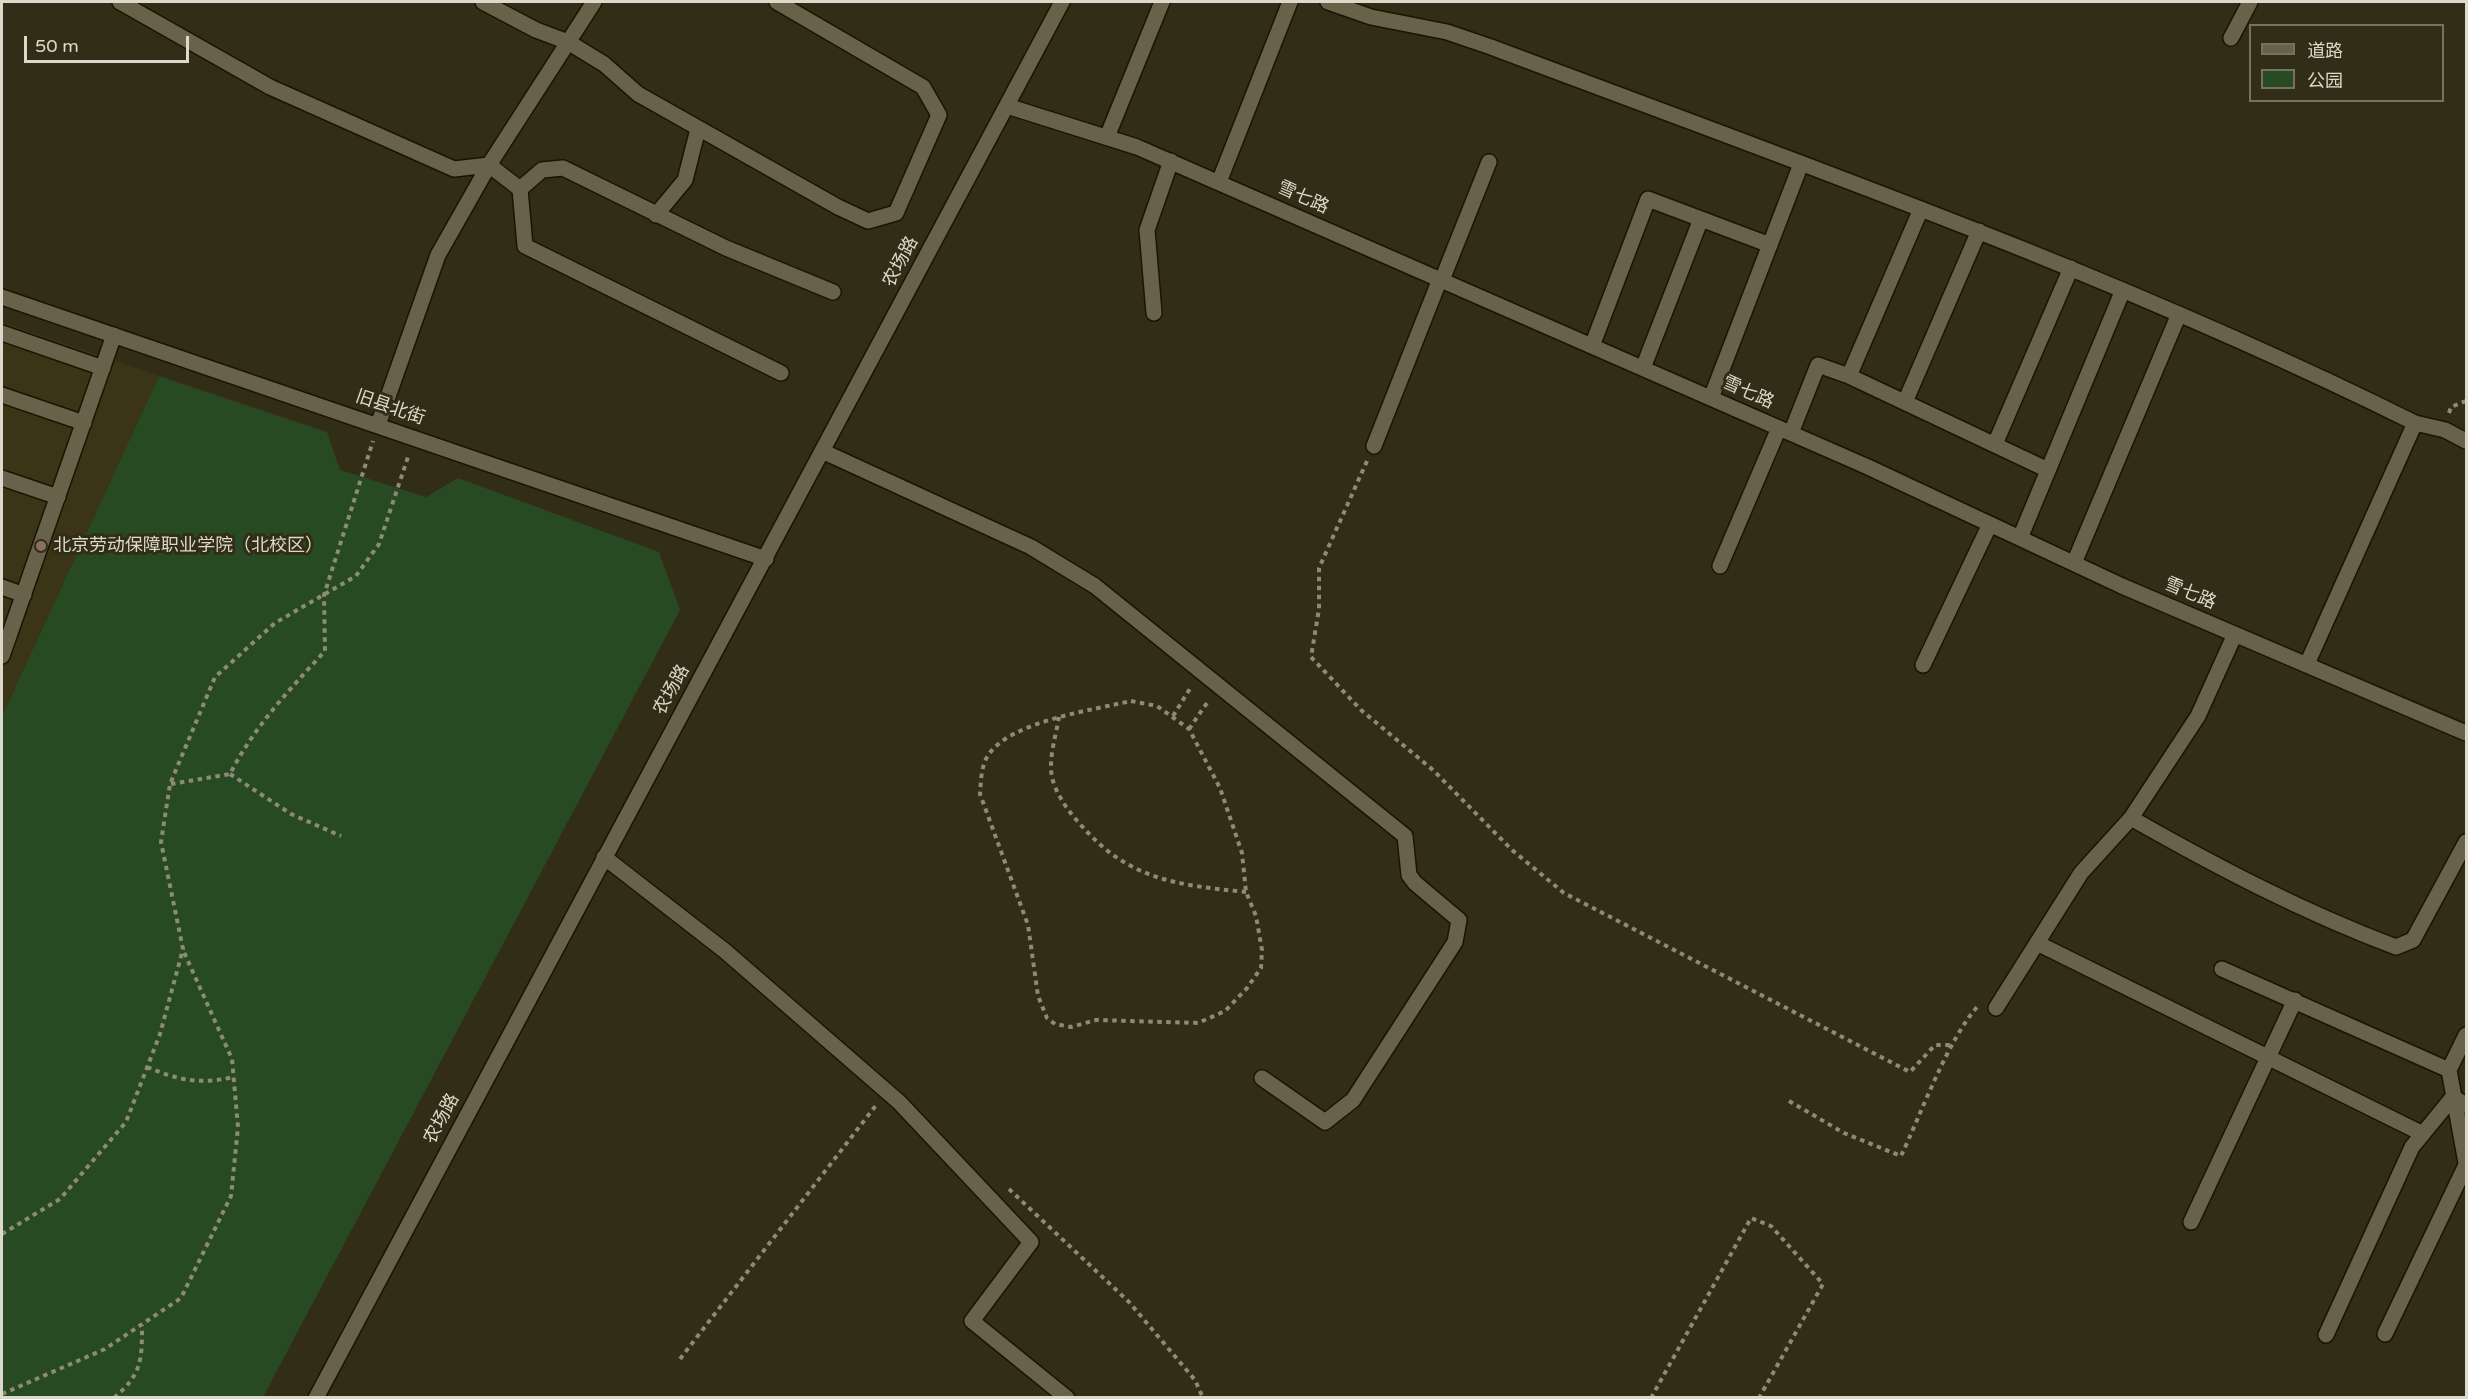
<!DOCTYPE html>
<html>
<head>
<meta charset="utf-8">
<style>
  body { margin:0 }
  #map { position:relative; width:2468px; height:1399px; overflow:hidden; background:#322d16; font-family:"Varela Round","Noto Sans SC",sans-serif }
  canvas { display:block }
  .frame { position:absolute; inset:0; border:3px solid #dcd9cb; pointer-events:none }
  .legend { position:absolute; left:2249px; top:24px; width:195px; height:78px; box-sizing:border-box; background:#322d16; border:2px solid #76725e; margin:0; padding:8px 10px; list-style:none; font-size:18px; color:#dcd9cb }
  .legend li { display:flex; align-items:center; gap:12px; height:30px }
  .legend b { width:30px; border:2px solid #76725e }
  .scale { position:absolute; left:24px; top:36px; width:165px; height:27px; box-sizing:border-box; border:3px solid #dcd9cb; border-top:0; padding-left:8px; font-size:18px; line-height:21px; white-space:nowrap; color:#dcd9cb; -webkit-text-stroke:4px #322d16; paint-order:stroke }
</style>
</head>
<body>
<div id="map">
<canvas width="2468" height="1399"></canvas>
<div class="frame"></div>
<ul class="legend">
<li><b style="height:8px;background:#68624a"></b>道路</li>
<li><b style="height:16px;background:#284a22"></b>公园</li>
</ul>
<div class="scale">50 m</div>
</div>
<script>
const ctx = document.querySelector('canvas').getContext('2d');
ctx.lineJoin = 'round';
function fill(path, color) { ctx.fillStyle = color; ctx.fill(path, 'evenodd'); }
function stroke(path, color, width, dash) { ctx.strokeStyle = color; ctx.lineWidth = width; ctx.lineCap = dash ? 'butt' : 'round'; ctx.setLineDash(dash || []); ctx.stroke(path); }
function label(font, color, halo, rows, align = 'center') {
  ctx.font = font + ' "Varela Round","Noto Sans SC",sans-serif'; ctx.lineWidth = 6; ctx.setLineDash([]); ctx.textBaseline = 'middle'; ctx.strokeStyle = halo; ctx.fillStyle = color; for (const [text, x, y, turn = 0] of rows) {
    ctx.save(); ctx.translate(x, y); ctx.rotate((+turn || 0) * Math.PI / 180); ctx.textAlign = isNaN(turn) ? turn : align; if (halo) ctx.strokeText(text, 0, 0); ctx.fillText(text, 0, 0); ctx.restore();
  }
}
fill(new Path2D(`
  M2 322 159 376 2 716Z`), '#3b3416');
fill(new Path2D(`
  M159 376 327 432 340 470 426 497 458 478 659 552 680 610 263 1397H2V716Z`), '#284a22');
const minor = new Path2D(`
  M120 2 270 87 454 169 489 165 438 255 378 425
  M483 2 536 30 568 42 604 64 638 94 838 207 868 221 896 213 939 115 923 87 777 2
  M594 2 489 165 520 189 525 246 781 373
  M1328 2 1371 17 1447 32 1491 47C1802 164 2117 275 2415 423
  M2231 38 2250 2
  M1007 106 1137 147 1868 467 2122 586 2466 733
  M1107 137 1162 2
  M1219 182 1290 2
  M520 189 542 170 563 168 726 248 833 292
  M656 215 685 180 698 129
  M1442 280 1489 162
  M2 297 766 559
  M1154 313 1147 230 1171 161
  M2 333 103 368
  M1592 346 1648 199 1770 245
  M1643 368 1701 219
  M1849 376 2048 470
  M2 395 84 423
  M1711 398 1801 164
  M1905 402 1979 231
  M1791 433 1818 365 1849 376 1921 209
  M1995 444 2071 268
  M1374 446 1440 279
  M822 451 1031 547 1095 586 1405 836 1409 875 1415 883 1459 920 1455 942 1353 1100 1325 1122 1262 1078
  M2 478 58 497
  M2020 538 2123 290
  M2074 563 2179 314
  M1720 566 1779 428
  M2 587 24 595
  M2 656 114 335
  M2307 664 2415 423 2445 430 2466 441
  M1923 665 1990 524
  M2131 818C2217 867 2303 912 2396 947L2413 940 2466 842
  M604 857 725 951 899 1102 1031 1242 972 1321 1067 1398
  M2037 943 2423 1134
  M2222 969 2449 1070
  M1996 1008 2081 873 2131 818 2198 716 2235 634
  M2466 1035 2449 1070 2466 1163
  M2191 1222 2295 1000
  M2385 1334 2466 1165
  M2326 1335 2412 1147 2453 1097 2466 1105
  M316 1398 1062 2`);
stroke(minor, '#1a1501', 18);
stroke(new Path2D(`
  M2449 413 2451 407 2466 401
  M1367 461 1319 568V609L1311 657 1361 710 1433 770 1512 850 1564 893 1910 1072 1935 1045H1953
  M1131 701 1157 706 1189 729 1220 788 1242 853 1246 892 1256 916 1262 950 1261 968 1247 988 1225 1011 1198 1023 1096 1020 1071 1027 1055 1024 1047 1018 1038 996 1028 925 980 794C981 781 981 765 989 754 1012 721 1093 710 1131 701Z
  M1173 716 1191 687
  M1059 717C1056 736 1047 762 1053 781 1058 797 1069 812 1080 824 1128 880 1177 885 1246 892
  M1189 729 1209 700
  M230 774 291 814 341 836
  M171 784 230 774C254 727 289 690 325 651L324 595 373 441
  M147 1067C178 1080 200 1085 233 1077
  M1789 1101 1844 1133 1901 1156C1921 1114 1948 1039 1978 1006
  M1009 1189 1129 1302 1195 1380 1203 1398
  M2 1234 60 1199 126 1122 160 1034 183 949 161 842 170 784 215 677 275 623 356 576 379 544 409 454
  M680 1359 877 1104
  M2 1394 105 1349 181 1298 231 1196 238 1127 232 1059 183 950
  M114 1398C142 1374 142 1360 142 1325
  M1651 1398 1751 1218 1771 1226 1823 1284 1759 1398`), '#8e8a78', 4, [4.5, 4.5]);
stroke(minor, '#68624a', 15);
for (const [x, y, r, color] of [
  [41,546,6,"#8d6e63"]
]) { const dot = new Path2D(); dot.arc(x, y, r, 0, 2 * Math.PI); ctx.fillStyle = color; ctx.fill(dot); stroke(dot, '#322d16', 2); }
label('18px', '#dcd9cb', '#322d16', [
  ["雪七路",1303,198,24],
  ["农场路",901,262,-62],
  ["雪七路",1748,393,24],
  ["旧县北街",390,408,19],
  ["雪七路",2190,594,23],
  ["农场路",672,690,-61],
  ["农场路",442,1119,-62]
]);
label('18px', '#dcd9cb', '#322d16', [
  ["北京劳动保障职业学院（北校区）",53,546]
], 'left');
</script>
</body>
</html>
